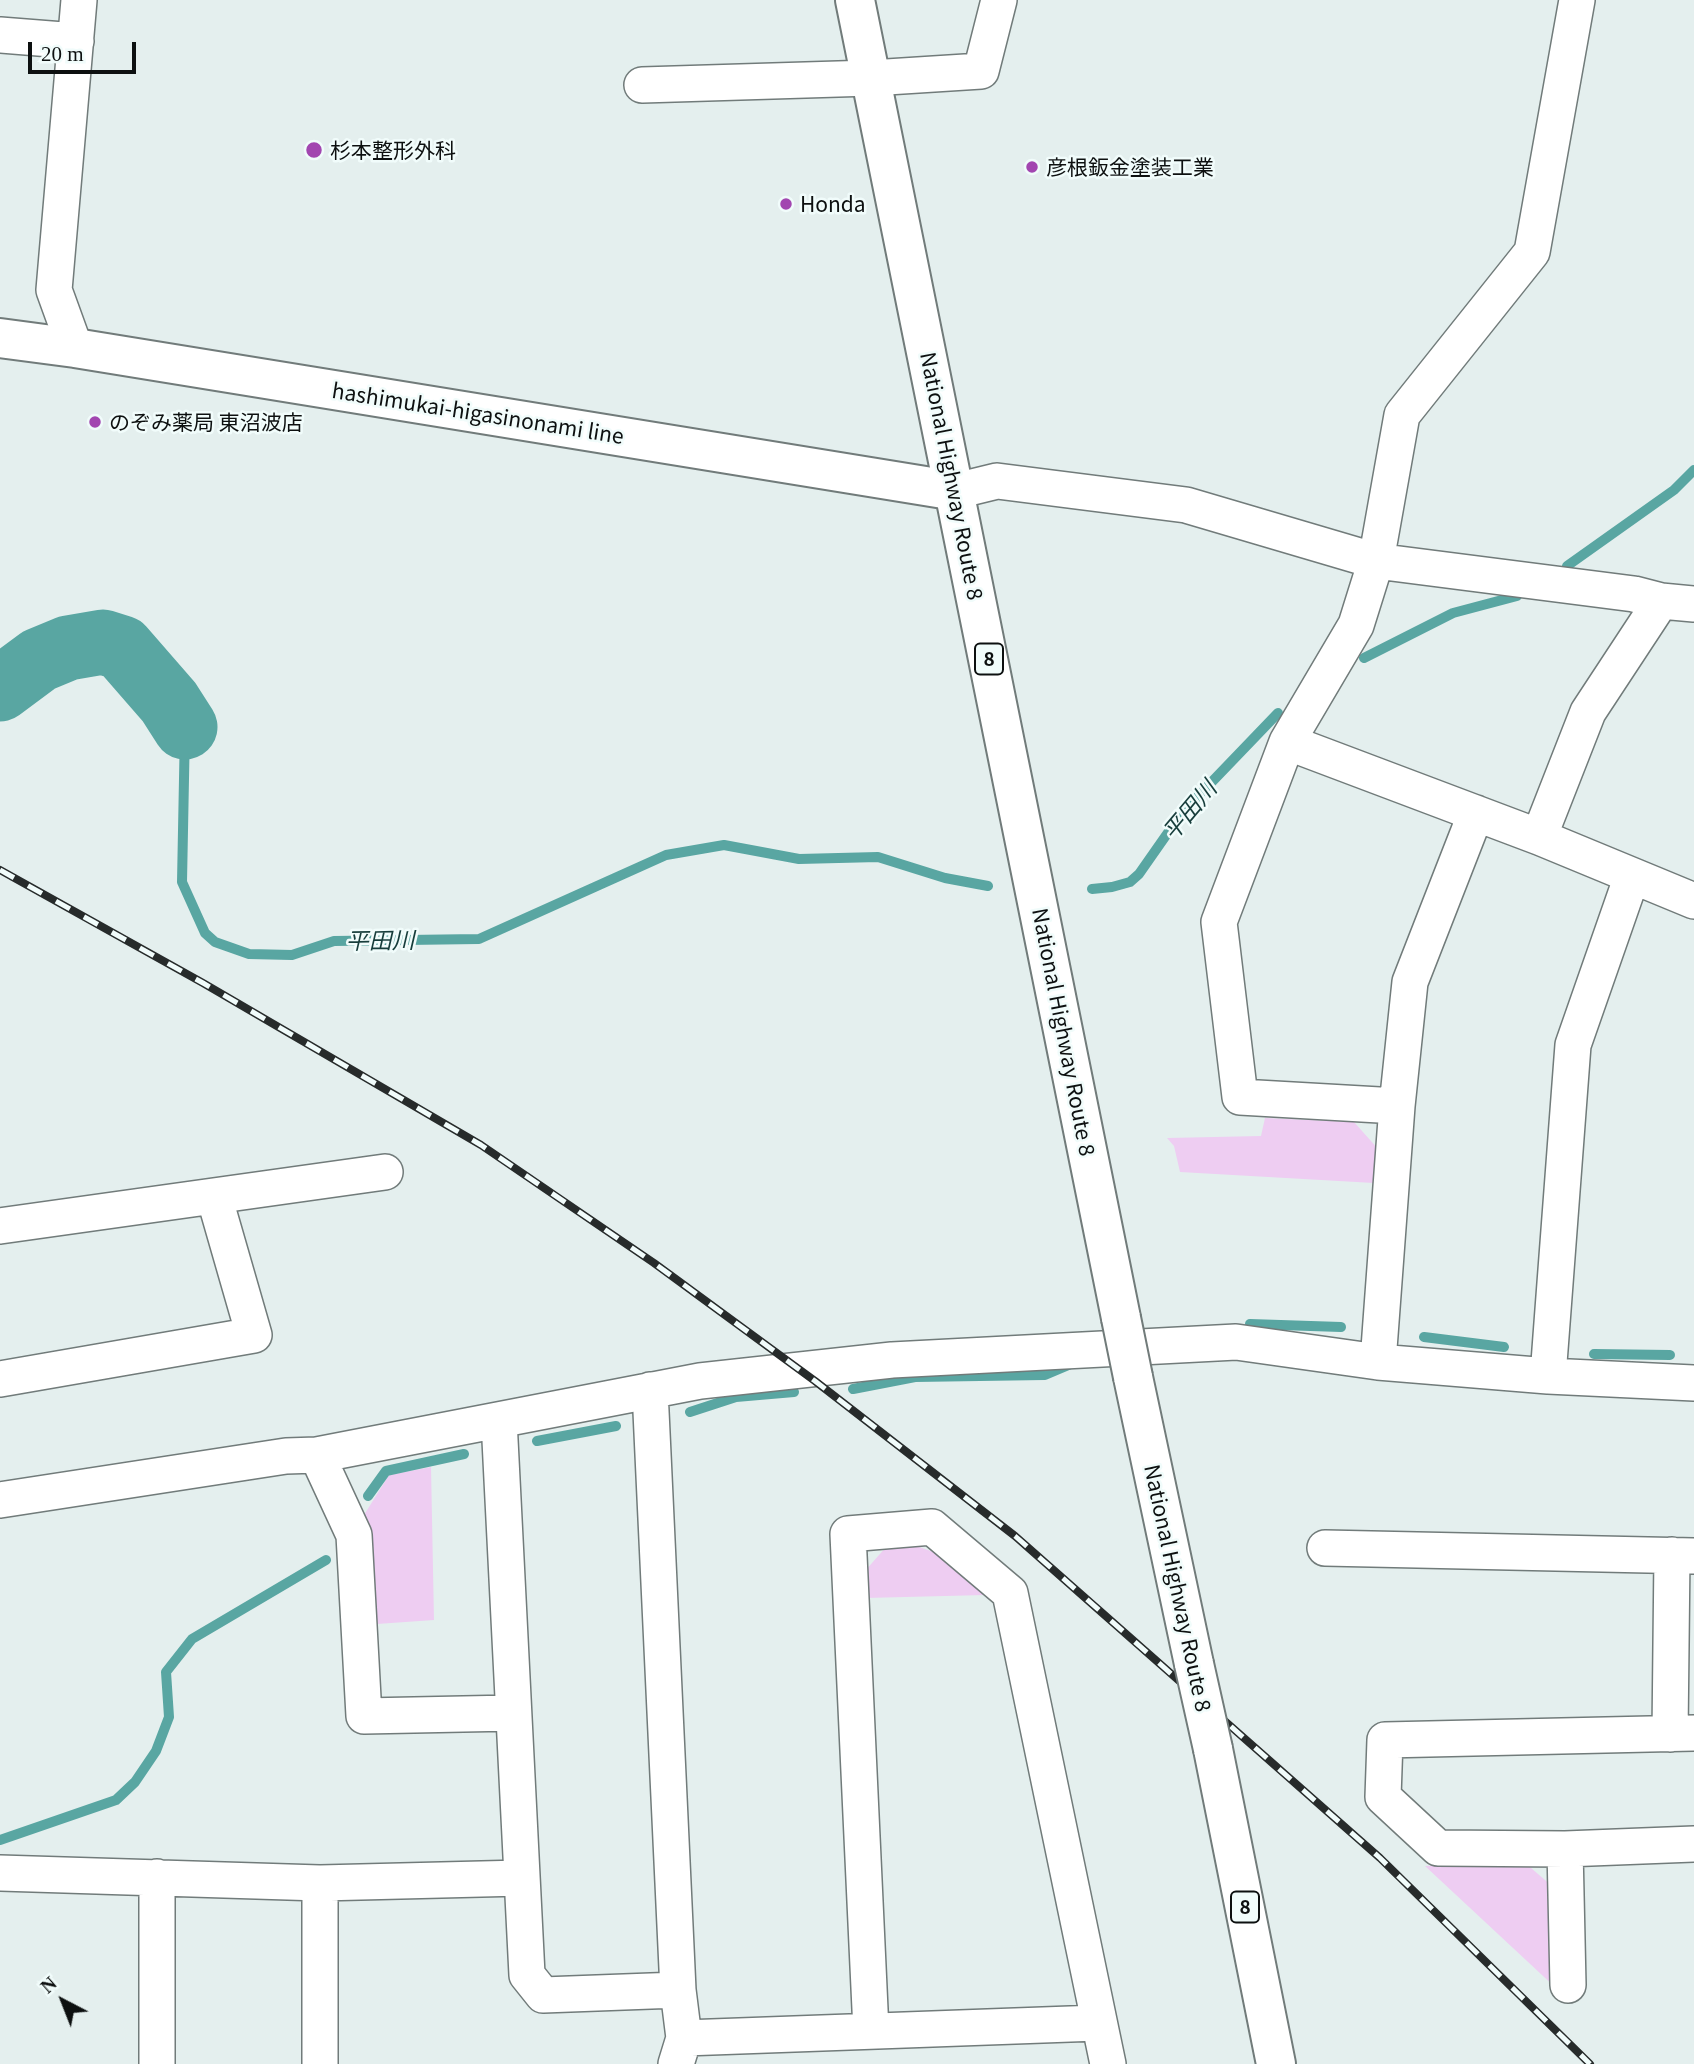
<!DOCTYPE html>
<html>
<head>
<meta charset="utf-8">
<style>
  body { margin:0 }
  #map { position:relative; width:1694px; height:2064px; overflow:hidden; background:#e4efee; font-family:Georgia,serif }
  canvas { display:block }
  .north { position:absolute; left:28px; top:1966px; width:70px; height:70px; -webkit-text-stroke:5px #f1fcfb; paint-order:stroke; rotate:318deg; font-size:19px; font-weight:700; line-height:28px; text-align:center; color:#0d1010 }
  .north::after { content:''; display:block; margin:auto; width:24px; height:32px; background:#0d1010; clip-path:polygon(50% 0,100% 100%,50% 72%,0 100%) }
  .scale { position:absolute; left:28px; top:42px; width:108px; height:32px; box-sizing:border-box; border:4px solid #0d1010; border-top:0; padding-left:9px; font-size:21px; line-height:24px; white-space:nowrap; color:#0d1010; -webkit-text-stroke:5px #f1fcfb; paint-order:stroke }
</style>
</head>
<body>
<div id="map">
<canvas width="1694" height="2064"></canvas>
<div class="north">N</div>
<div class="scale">20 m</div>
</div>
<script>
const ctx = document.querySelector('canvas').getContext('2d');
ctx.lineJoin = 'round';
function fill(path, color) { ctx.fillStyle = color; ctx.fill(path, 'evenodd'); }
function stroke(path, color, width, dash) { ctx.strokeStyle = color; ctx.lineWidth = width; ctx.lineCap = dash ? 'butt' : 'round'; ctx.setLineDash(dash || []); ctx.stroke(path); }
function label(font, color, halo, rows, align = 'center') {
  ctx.font = font + ' Georgia,"Noto Sans JP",serif'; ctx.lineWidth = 5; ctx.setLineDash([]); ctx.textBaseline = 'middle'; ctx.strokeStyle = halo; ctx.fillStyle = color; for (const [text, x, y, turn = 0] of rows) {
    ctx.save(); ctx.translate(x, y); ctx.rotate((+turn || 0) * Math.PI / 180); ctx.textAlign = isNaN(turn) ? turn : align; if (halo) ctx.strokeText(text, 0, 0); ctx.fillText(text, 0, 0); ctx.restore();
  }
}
fill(new Path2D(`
  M1265 1118 1354 1122 1379 1150 1374 1183 1180 1172 1174 1146 1167 1138 1261 1136Z
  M431 1467 434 1620 377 1624 371 1532 364 1515 389 1475Z
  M911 1544 939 1554 985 1595 865 1598 864 1572 887 1546Z
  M1524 1862 1552 1886 1557 1989 1425 1866Z`), '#eecdf2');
stroke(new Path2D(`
  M1567 566 1674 490 1694 470
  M1364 658 1453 613 1517 596
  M185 727 182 882 205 933 215 942 249 954 292 955 334 941 479 939 666 855 724 845 799 859 878 857 945 878 988 886
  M1092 889 1112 887 1130 882 1139 874 1181 814 1278 713
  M1250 1324 1341 1327
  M1424 1337 1504 1347
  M1594 1354 1670 1355
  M853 1389 915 1377 1045 1375 1071 1364
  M690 1412 736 1397 794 1392
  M537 1441 616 1426
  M368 1496 386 1471 464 1454
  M0 1840 116 1800 135 1782 156 1751 169 1717 166 1672 192 1639 326 1560`), '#59a6a2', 10);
stroke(new Path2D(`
  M0 689 39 660 68 648 103 642 122 648 169 702 185 727`), '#59a6a2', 65);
const street = new Path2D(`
  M0 35 76 41
  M642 85 871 78 981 71 999 0
  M75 348 54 290 79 0
  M956 491 997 481 1186 505 1376 561 1634 594 1661 601 1694 604
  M1287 742 1356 625 1376 561 1402 415 1532 252 1577 0
  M1476 813 1410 982 1397 1106 1240 1097 1219 922 1287 742 1539 837 1694 901
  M1539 837 1588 712 1661 601
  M0 1226 385 1172
  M1378 1362 1397 1106
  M1548 1376 1573 1045 1632 876
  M0 1379 254 1335 214 1196
  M650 1390 678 1990 684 2038
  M499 1420 527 1975 543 1995 678 1990
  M317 1455 354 1535 364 1716 513 1713
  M0 1500 286 1456 317 1455 700 1381 892 1360 1236 1342 1378 1362 1548 1376 1694 1383
  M1325 1548 1694 1556
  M1694 1733 1385 1740 1383 1797 1438 1848 1565 1849 1694 1844
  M1670 1734 1672 1555
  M1565 1849 1568 1985
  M0 1873 320 1883V2064
  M157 1877V2064
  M320 1883 522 1878
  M871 2031 848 1534 932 1527 1010 1593 1108 2064
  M676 2064 684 2038 1098 2023`);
const secondary = new Path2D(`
  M0 338 75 348 956 491`);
const highway = new Path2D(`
  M855 0 1121 1318
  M1133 1377 1194 1664
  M1213 1749 1276 2064`);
stroke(street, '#717b7a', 38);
stroke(secondary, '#717b7a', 42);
stroke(highway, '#717b7a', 42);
stroke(street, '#fff', 35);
stroke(secondary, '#fff', 38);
stroke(highway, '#fff', 38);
const rail = new Path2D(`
  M0 870 203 983 481 1145 654 1263 815 1381 1015 1536 1380 1858 1590 2064`);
stroke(rail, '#272b2b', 8);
stroke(rail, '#f1fcfb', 5, [16]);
const highwayBridge = new Path2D(`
  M1121 1318 1133 1377
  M1194 1664 1213 1749`);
stroke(highwayBridge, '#717b7a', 42, []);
stroke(highwayBridge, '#fff', 38);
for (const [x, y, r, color] of [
  [314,150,9,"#a246b0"],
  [1032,167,7,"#a246b0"],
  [786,204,7,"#a246b0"],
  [95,422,7,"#a246b0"]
]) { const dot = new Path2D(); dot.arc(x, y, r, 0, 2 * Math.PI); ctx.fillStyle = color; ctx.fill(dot); stroke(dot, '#f1fcfb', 2.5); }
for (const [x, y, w] of [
  [989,659,28],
  [1245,1907,28]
]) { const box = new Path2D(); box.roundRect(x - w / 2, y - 15.5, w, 31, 5); ctx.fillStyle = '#f1fcfb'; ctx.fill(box); stroke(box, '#0d1010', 2); }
label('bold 19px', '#0d1010', null, [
  ["8",989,659],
  ["8",1245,1907]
]);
label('21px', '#0d1010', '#f1fcfb', [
  ["杉本整形外科",330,150],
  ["彦根鈑金塗装工業",1046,167],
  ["Honda",800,204],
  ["のぞみ薬局 東沼波店",109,422]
], 'left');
label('21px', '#0d1010', '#f1fcfb', [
  ["hashimukai-higasinonami line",478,413,9],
  ["National Highway Route 8",952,476,79],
  ["National Highway Route 8",1064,1032,79],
  ["National Highway Route 8",1178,1588,78]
]);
label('italic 23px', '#173d3b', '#f1fcfb', [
  ["平田川",1189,810,-50],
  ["平田川",380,940,-1]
]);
</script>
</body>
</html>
